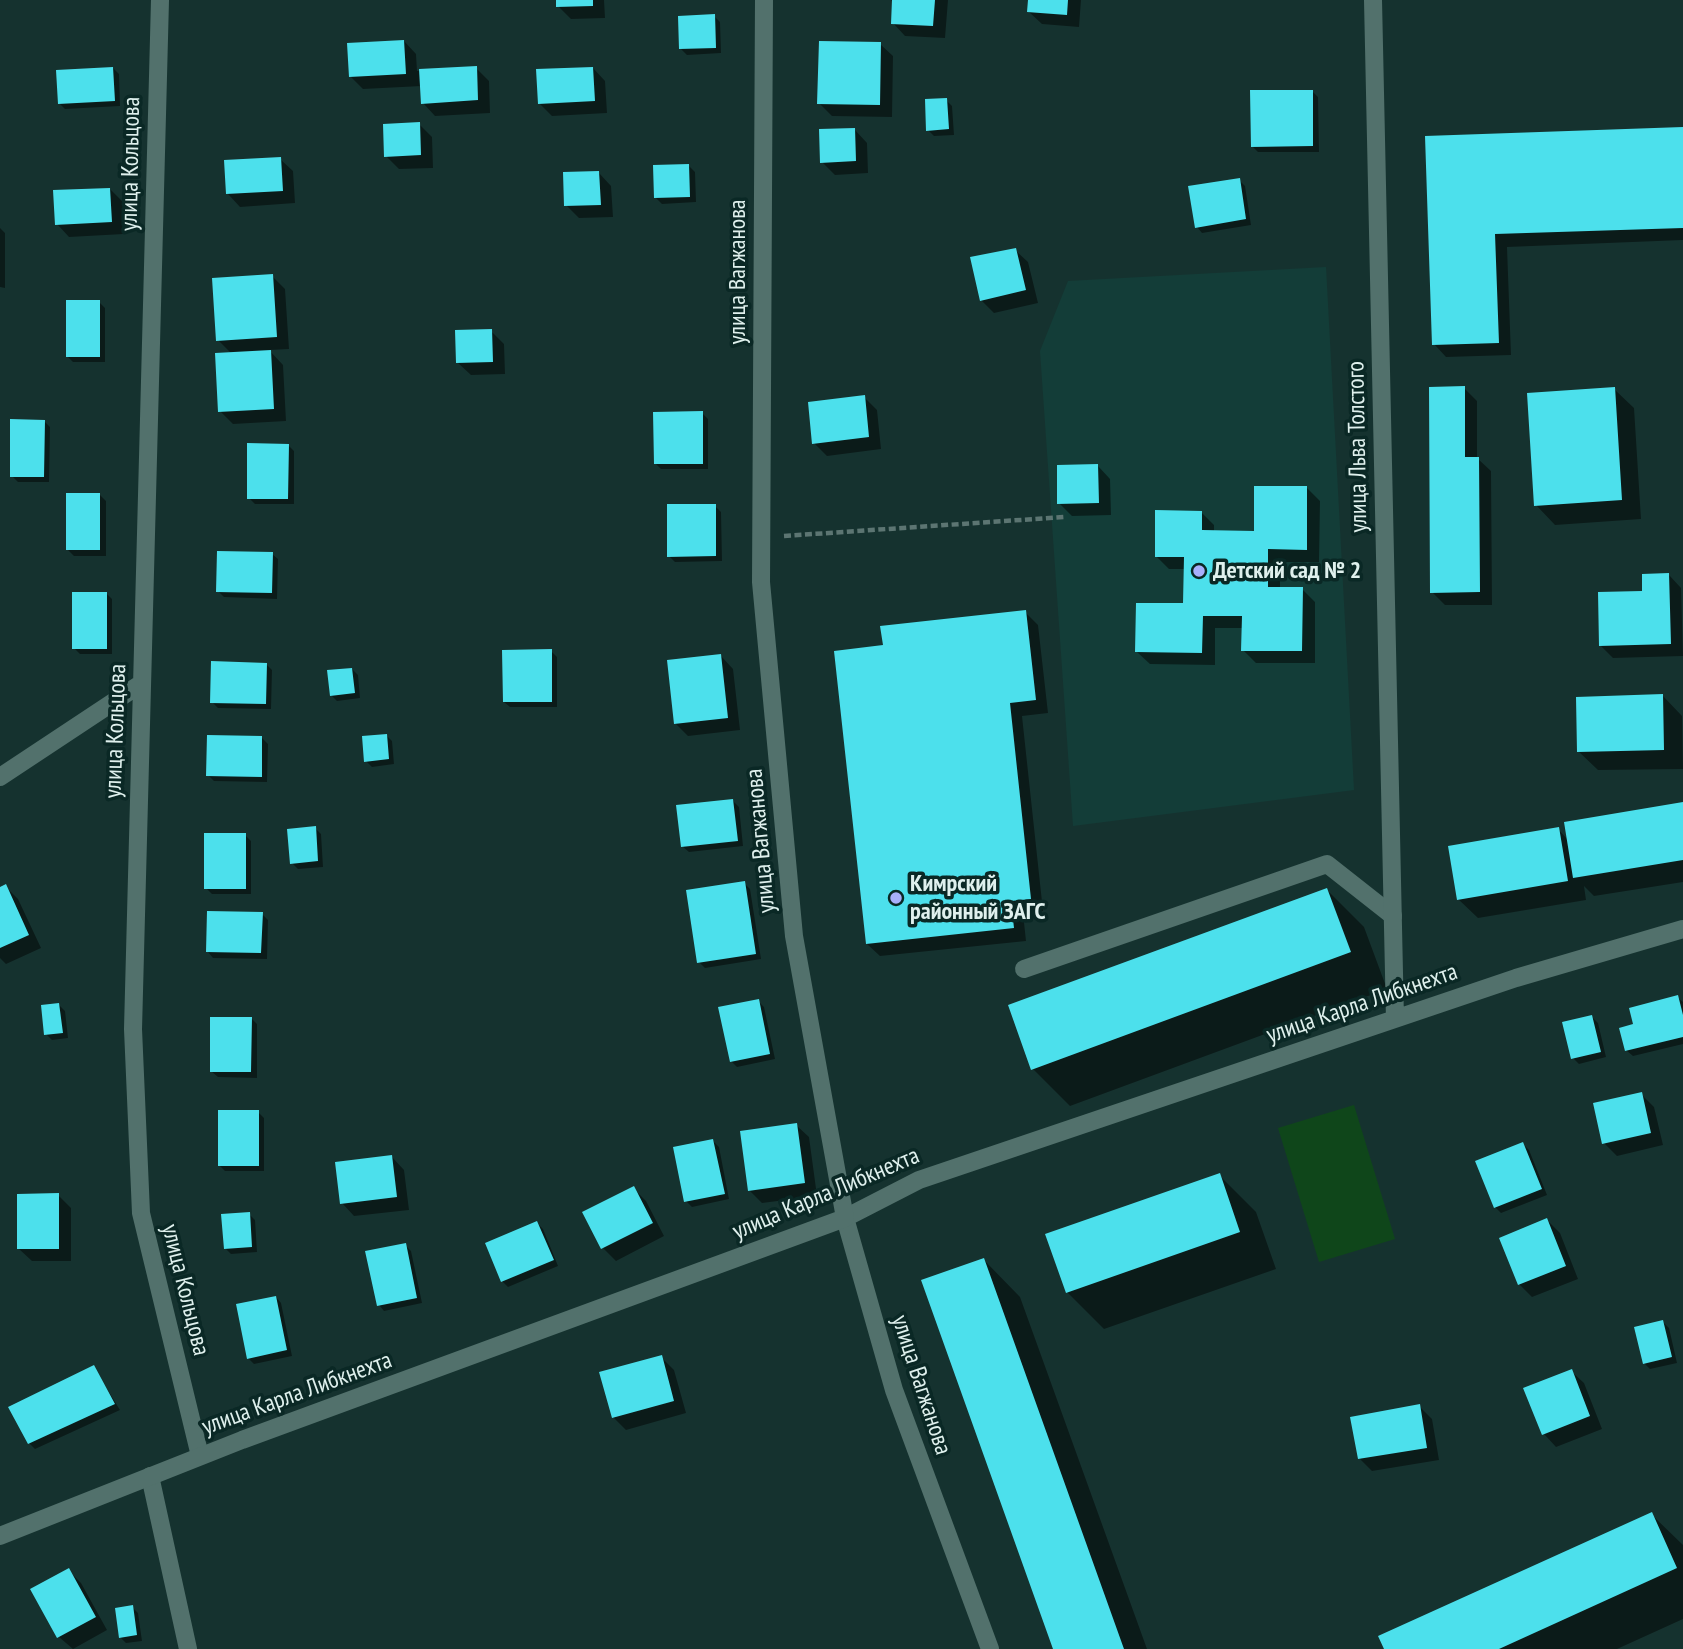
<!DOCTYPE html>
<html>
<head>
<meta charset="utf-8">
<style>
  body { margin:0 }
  canvas { display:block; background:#15322f }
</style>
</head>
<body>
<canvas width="1683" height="1649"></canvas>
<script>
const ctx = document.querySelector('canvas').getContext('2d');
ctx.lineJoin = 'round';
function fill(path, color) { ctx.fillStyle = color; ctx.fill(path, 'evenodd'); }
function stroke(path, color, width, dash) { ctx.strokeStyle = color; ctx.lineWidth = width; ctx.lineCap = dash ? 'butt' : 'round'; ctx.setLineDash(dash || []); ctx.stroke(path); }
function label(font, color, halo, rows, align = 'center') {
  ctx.font = font + ' "PT Sans Narrow",sans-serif'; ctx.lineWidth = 7; ctx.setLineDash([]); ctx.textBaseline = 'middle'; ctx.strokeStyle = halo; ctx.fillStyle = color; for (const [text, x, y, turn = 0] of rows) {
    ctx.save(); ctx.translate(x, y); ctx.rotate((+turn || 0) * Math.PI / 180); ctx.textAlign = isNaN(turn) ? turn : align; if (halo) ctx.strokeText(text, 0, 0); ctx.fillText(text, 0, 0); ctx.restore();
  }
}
fill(new Path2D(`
  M1326 267 1354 790 1073 826 1040 351 1068 281Z`), '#133d38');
fill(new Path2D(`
  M1354 1105 1395 1239 1319 1262 1278 1128Z`), '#0f461a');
fill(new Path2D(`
  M558 0H604L605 18 571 19 558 6Z
  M891 0H948L945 38 905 36 893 23 894 3Z
  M1030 0H1081L1079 27 1042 24 1029 12Z
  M714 16 720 22 721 53 687 55 681 49Z
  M404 41 416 54 417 71 476 68 489 81 490 113 435 116 423 103 422 86 363 89 350 76Z
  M880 44 893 56 892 117 832 116 819 103Z
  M113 68 119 74 120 106 65 109 59 103Z
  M593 68 605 81 607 113 552 116 539 103Z
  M1312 91 1318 97 1319 152H1258L1252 146Z
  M946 100 952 106 954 135 934 136 928 130Z
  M419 124 432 137 433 168 399 169 386 156Z
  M1683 129V240L1507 247 1511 355 1446 357 1434 344 1427 138Z
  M855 130 867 143 868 173 835 175 822 162Z
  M280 159 293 171 295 203 240 207 228 194Z
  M689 166 695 172 696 202 662 204 656 198Z
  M599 173 611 186 613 217 579 218 566 205Z
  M1239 180 1245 186 1251 225 1202 233 1197 227Z
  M110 189 123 202 124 234 69 237 57 224Z
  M0 228 5 233V288L0 287Z
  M1015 250 1028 262 1038 303 994 313 981 300Z
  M272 276 285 289 289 349 269 350 283 365 286 421 233 424 220 411 232 354 218 340Z
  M99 302 105 308V362H73L67 356Z
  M491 331 504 344 505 374 471 375 458 363Z
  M1464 388 1477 401V458L1491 471 1492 605H1445L1432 592Z
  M1614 389 1634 408 1641 519 1555 525 1536 505Z
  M864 397 877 410 881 449 827 456 814 443Z
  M702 413 708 419V469H661L655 463Z
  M44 421 50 427 49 482H18L12 476Z
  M288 445 294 451V504H255L249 498Z
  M1098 466 1110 479 1111 515 1072 516 1059 503Z
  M1307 488 1320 501 1319 562H1280V589H1302L1315 602V663H1256L1243 650V628H1215V665L1150 664 1137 652 1185 605V569H1169L1156 556 1201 512 1214 525V532L1255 533Z
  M100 495 106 501V556H74L68 550Z
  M715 506 721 512 722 561 675 562 669 556Z
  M272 554 278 559 277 599 224 597 218 591Z
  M1669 575 1681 588 1683 656 1613 658 1600 645 1644 593Z
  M106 593 112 599V654H80L74 648Z
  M1025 612 1038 625 1048 713 1022 716 1043 911 1023 913 1026 941 880 956 867 944 885 647Z
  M551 651 557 657V707H510L504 702Z
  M721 656 733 669 740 730 688 736 675 723Z
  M266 664 272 670 271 709 218 708 212 702Z
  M352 669 358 675 360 698 337 701 331 695Z
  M1663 696 1682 716 1683 769 1598 770 1578 751Z
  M386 735 392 741 394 764 372 767 366 761Z
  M262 738 268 744 267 782 214 781 208 775Z
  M733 801 739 807 743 846 689 852 683 847Z
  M1683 804V882L1594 896 1584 886 1586 900 1478 918 1458 899 1558 829 1568 840Z
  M315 828 321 834 323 867 298 869 292 863Z
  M245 835 251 841V894H212L206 888Z
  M744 883 750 889 761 959 705 968 699 962Z
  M5 886 18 899 41 948 6 964 0 958V889Z
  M1327 890 1364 927 1387 989 1070 1106 1033 1069Z
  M262 914 268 920 267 959 213 958 208 952Z
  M1677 997 1683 1002V1044L1633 1056 1627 1051 1622 1029 1635 1026Z
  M758 1001 764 1007 775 1059 737 1067 731 1061Z
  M59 1005 65 1011 68 1038 52 1040 46 1034Z
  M1592 1017 1598 1023 1606 1057 1579 1064 1573 1058Z
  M251 1018 257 1024V1078L218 1077 212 1072Z
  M1641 1094 1654 1107 1663 1145 1617 1156 1604 1143Z
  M258 1112 264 1118V1171H225L219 1165Z
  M796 1125 809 1137 817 1196 762 1203 749 1190Z
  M713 1141 719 1147 729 1199 692 1207 686 1201Z
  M1523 1144 1529 1150 1547 1195 1501 1213 1495 1207Z
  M392 1157 404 1170 409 1210 354 1216 342 1203Z
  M1219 1175 1256 1212 1276 1269 1104 1329 1067 1292Z
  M633 1188 646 1201 664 1236 616 1261 603 1248 585 1213Z
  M58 1195 71 1208V1261H32L19 1249Z
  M249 1214 255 1220 257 1252 231 1254 225 1248Z
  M1547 1220 1560 1233 1578 1279 1532 1297 1519 1284Z
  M537 1223 543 1229 558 1266 508 1287 502 1281Z
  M405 1245 411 1251 422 1303 384 1311 379 1305Z
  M984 1260 1020 1297 1147 1649H1055Z
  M276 1297 281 1303 292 1356 254 1364 248 1358Z
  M1663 1322 1669 1328 1677 1363 1650 1369 1644 1363Z
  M661 1357 674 1370 686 1413 626 1430 613 1417Z
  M94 1368 120 1410 35 1449 29 1443Z
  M1571 1371 1584 1383 1602 1429 1556 1447 1544 1434Z
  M1419 1406 1432 1419 1439 1460 1372 1471 1360 1459Z
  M1651 1514 1683 1545V1619L1617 1649H1385Z
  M68 1570 81 1583 107 1630 73 1649 59 1637 32 1590Z
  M132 1607 138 1613 142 1641 126 1643 120 1637Z`), '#0007');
fill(new Path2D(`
  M556 0H593V6L556 7Z
  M892 0H935L933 26 891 24Z
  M1028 0H1068L1067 15 1027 12Z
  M715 14 716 48 679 49 678 16Z
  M404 40 406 74 349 77 347 43Z
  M819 41 881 42 880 105 817 104Z
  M477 66 478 100 421 104 419 69Z
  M113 67 115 101 58 104 56 70Z
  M593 67 595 101 538 104 536 69Z
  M1250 90H1313V146L1251 147Z
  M947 98 949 129 926 131 925 99Z
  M420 122 421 155 384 157 383 124Z
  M1683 127V228L1495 234 1499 343 1432 345 1425 136Z
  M855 128 856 161 820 163 819 129Z
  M281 157 283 191 226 194 224 160Z
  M689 164 690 197 654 198 653 165Z
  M599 171 601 205 564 206 563 172Z
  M1240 178 1246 219 1195 228 1188 186Z
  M110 188 112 222 55 225 53 190Z
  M1016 248 1026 290 980 301 970 257Z
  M273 274 277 337 216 341 212 278Z
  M66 300H100V357H66Z
  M492 329 493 362 456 363 455 330Z
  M271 350 274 409 218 412 215 353Z
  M1465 386V457H1479L1480 592 1430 593 1429 387Z
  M1615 387 1622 500 1534 506 1527 393Z
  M865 395 869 437 812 444 808 402Z
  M703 411V464H654L653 412Z
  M10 419 45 420 44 477H10Z
  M247 443 289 444 288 499H247Z
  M1098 464 1099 503 1057 504V465Z
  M1254 486H1307V550L1268 549V587H1303L1302 651H1241L1242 616H1203L1202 653 1135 652 1136 603H1183L1184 557H1155V510L1202 511V530L1254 531Z
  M66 493H100V550H66Z
  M667 504H716V556L667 557Z
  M217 551 273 552 272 593 216 592Z
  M1669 573 1671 644 1599 646 1598 592 1642 591V574Z
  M72 592H107V649H72Z
  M1026 610 1036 700 1010 703 1031 899 1011 901 1014 928 866 944 834 651 883 645 880 626Z
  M552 649V702H503L502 650Z
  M721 654 728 718 674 724 667 660Z
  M211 661 267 663 266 704 210 703Z
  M352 668 355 693 330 696 327 670Z
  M1663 694 1664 750 1577 752 1576 697Z
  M387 734 389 759 364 762 362 736Z
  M207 735 262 736V777L206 776Z
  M733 799 738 841 681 847 676 805Z
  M1683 802V860L1573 878 1564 822Z
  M316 826 318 861 290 864 287 829Z
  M1559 827 1568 881 1457 900 1448 846Z
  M204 833H246V889H204Z
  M745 881 756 954 697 963 686 890Z
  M6 884 29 935 0 948V887Z
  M1327 888 1351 952 1031 1070 1008 1005Z
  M207 911 263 912 261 953 206 952Z
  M1678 995 1683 1015V1037L1625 1051 1619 1028 1633 1024 1629 1008Z
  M759 999 770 1054 730 1062 718 1007Z
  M59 1003 63 1033 44 1035 41 1005Z
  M1592 1015 1601 1052 1571 1059 1562 1022Z
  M210 1017H252L251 1072H210Z
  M1642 1092 1651 1133 1602 1144 1593 1103Z
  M218 1110H259V1166H218Z
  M797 1123 805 1183 748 1191 740 1131Z
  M713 1139 725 1194 684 1202 673 1147Z
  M1523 1142 1542 1189 1494 1208 1475 1161Z
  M392 1155 397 1197 340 1204 335 1162Z
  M1220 1173 1240 1232 1066 1293 1045 1234Z
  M634 1186 653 1223 601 1249 582 1212Z
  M59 1193V1249H17V1194Z
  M250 1212 252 1247 224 1249 221 1214Z
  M1547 1218 1566 1266 1518 1285 1499 1238Z
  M537 1221 554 1260 501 1282 485 1243Z
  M406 1243 417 1298 377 1306 365 1251Z
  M984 1258 1124 1649H1053L921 1280Z
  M276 1296 287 1350 247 1359 236 1304Z
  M1663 1320 1672 1357 1643 1364 1634 1327Z
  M662 1355 674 1401 612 1418 599 1372Z
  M94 1365 115 1404 28 1444 8 1407Z
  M1572 1369 1590 1416 1542 1435 1523 1388Z
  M1420 1404 1427 1448 1358 1459 1350 1417Z
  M1652 1512 1677 1568 1499 1649H1384L1378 1636Z
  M69 1568 96 1617 57 1638 30 1589Z
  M133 1605 137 1635 119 1638 115 1608Z`), '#4ce0ec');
stroke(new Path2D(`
  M784 536 1064 517`), '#5c7572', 4.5, [7, 3.5]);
stroke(new Path2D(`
  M1024 969 1327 864 1393 916`), '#52716c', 18);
stroke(new Path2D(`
  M160 0 133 1029 141 1213 200 1456
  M1373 0 1395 1019
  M0 777 142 683
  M150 1476 188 1649
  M990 1649 894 1390 845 1218 919 1180 1516 978 1683 929`), '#52716c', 18);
stroke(new Path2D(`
  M0 1536 242 1440 845 1218 794 936 761 582 764 0`), '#52716c', 18);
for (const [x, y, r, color] of [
  [1199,571,7,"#a8b0fc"],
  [896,898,7,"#a8b0fc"]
]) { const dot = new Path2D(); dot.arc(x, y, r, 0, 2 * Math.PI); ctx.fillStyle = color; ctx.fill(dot); stroke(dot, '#0a2825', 2.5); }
label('24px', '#dff0ed', '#0a2825', [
  ["улица Кольцова",131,164,-89],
  ["улица Вагжанова",738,272,-90],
  ["улица Льва Толстого",1358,447,-91],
  ["улица Кольцова",116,731,-88],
  ["улица Вагжанова",761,841,-95],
  ["улица Карла Либкнехта",1362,1004,-19],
  ["улица Карла Либкнехта",826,1194,-23],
  ["улица Кольцова",185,1290,76],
  ["улица Вагжанова",921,1385,72],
  ["улица Карла Либкнехта",297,1394,-20]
]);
label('bold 24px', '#dff0ed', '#0a2825', [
  ["Детский сад № 2",1213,571],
  ["Кимрский",910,884],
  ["районный ЗАГС",910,912]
], 'left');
</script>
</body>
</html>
